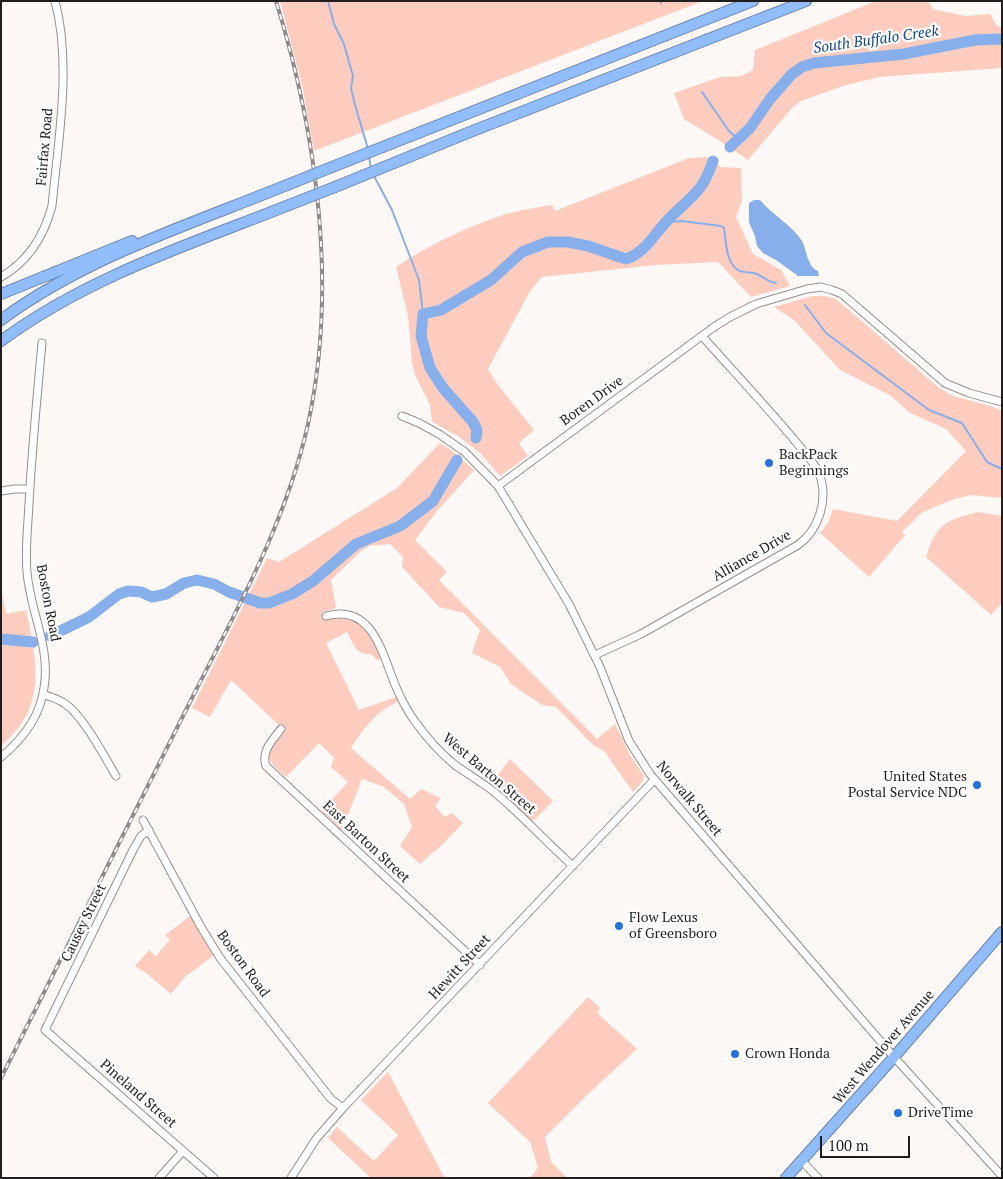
<!DOCTYPE html>
<html>
<head>
<meta charset="utf-8">
<style>
  body { margin:0 }
  #map { position:relative; width:1003px; height:1179px; overflow:hidden; background:#fef9f7; font-family:"PT Serif",serif }
  canvas { display:block }
  .frame { position:absolute; inset:0; border:2px solid #221e1d; pointer-events:none }
  .scale { position:absolute; left:820px; top:1136px; width:90px; height:22px; box-sizing:border-box; border:2px solid #221e1d; border-top:0; padding-left:6px; font-size:15px; line-height:18px; white-space:nowrap; color:#221e1d; -webkit-text-stroke:4px #fff; paint-order:stroke }
</style>
</head>
<body>
<div id="map">
<canvas width="1003" height="1179"></canvas>
<div class="frame"></div>
<div class="scale">100 m</div>
</div>
<script>
const ctx = document.querySelector('canvas').getContext('2d');
ctx.lineJoin = 'round';
function fill(path, color) { ctx.fillStyle = color; ctx.fill(path, 'evenodd'); }
function stroke(path, color, width, dash) { ctx.strokeStyle = color; ctx.lineWidth = width; ctx.lineCap = dash ? 'butt' : 'round'; ctx.setLineDash(dash || []); ctx.stroke(path); }
function label(font, color, halo, rows, align = 'center') {
  ctx.font = font + ' "PT Serif",serif'; ctx.lineWidth = 4.5; ctx.setLineDash([]); ctx.textBaseline = 'middle'; ctx.strokeStyle = halo; ctx.fillStyle = color; for (const [text, x, y, turn = 0] of rows) {
    ctx.save(); ctx.translate(x, y); ctx.rotate((+turn || 0) * Math.PI / 180); ctx.textAlign = isNaN(turn) ? turn : align; if (halo) ctx.strokeText(text, 0, 0); ctx.fillText(text, 0, 0); ctx.restore();
  }
}
fill(new Path2D(`
  M280 1H703L314 151 302 85Z
  M876 1H929L932 9 966 16 990 14 997 26 1002 27V68L879 77 843 86 801 101 791 109 748 160 720 141 684 119 674 93 720 77 741 76 753 70 755 50Z
  M708 157 721 167 741 168 742 200 736 217 753 254 781 270 790 286 751 297 718 262 656 265 542 277 530 291 488 369 498 385 534 430 519 443 528 456 500 476 480 453 458 436 432 422 430 405 415 375 412 363 408 316 396 267C426 246 479 221 514 212 526 209 539 207 552 205L555 211 689 158Z
  M812 296H825L836 299 938 387 953 396 991 406 1002 411V498L972 495 954 499 921 513 902 532 905 535 869 577 820 533 828 523 833 509 897 521 966 451 946 429 910 413 891 396 840 370 794 320 774 307Z
  M440 443 451 450 474 470 437 511 415 540 447 572 439 580 597 739 615 724 630 755 644 776 643 781 633 792 604 751 593 745 556 707 542 705 511 684 500 667 472 653 480 630 464 613 439 607 402 567 403 557 390 544 369 546 361 551 331 580 336 608 322 612 325 620C358 613 369 632 381 658L377 660 371 654C355 655 354 645 347 632L326 643 359 710 396 697 398 702C376 711 364 728 351 748L410 799 421 789 441 798 435 806 445 817 452 813 463 823 444 843 420 864 400 846 412 827 404 804 384 787 362 779 342 830 321 811 348 782 331 767 334 758 319 743 286 777C261 754 266 757 285 731L231 680 210 717 192 708 267 558 279 562 397 488Z
  M978 512 1002 516V603L991 615 926 557C936 524 946 520 978 512Z
  M1 589 6 614 26 610C37 663 48 706 1 746Z
  M510 759 553 801 532 822 492 783Z
  M190 916 213 956 185 977 171 994 146 973 135 966 149 950 156 956 170 940 165 935Z
  M588 997 600 1008 597 1013 637 1049 588 1094 545 1137 551 1162 567 1178H530L538 1168 530 1142 488 1103Z
  M388 1072 443 1175 446 1178H371L328 1138 337 1127 374 1161 398 1135 361 1100Z`), '#fecdc0');
fill(new Path2D(`
  M754 200H760C772 215 791 224 802 241 807 250 807 267 818 271L819 276H798L776 260 763 253 757 246 755 236 749 222V203Z`), '#86afec');
stroke(new Path2D(`
  M328 1 334 24 344 44 349 62 353 76 351 88 355 105 368 149
  M660 1 661 3
  M702 92 729 131 739 140
  M369 156 371 169
  M374 176 392 210 419 280 423 314
  M666 222 682 221 721 226 724 228C726 241 726 263 738 270 743 273 749 272 754 273 762 275 765 281 776 283
  M805 305 826 333 929 410 962 423 987 462 1002 469`), '#86afec', 2);
stroke(new Path2D(`
  M730 147 750 128 770 99 792 74 802 67 814 63 904 54 975 40 1002 39
  M476 438 477 430 473 422 443 388 430 368 421 336 423 314 441 310 491 280 522 252 548 242H568L588 246 626 259C646 252 654 234 668 220 678 209 690 200 699 189 706 181 709 171 713 161
  M50 636 89 617 119 594 128 591 141 592 152 597 166 594 184 583 197 580 214 584 229 592 260 603H269L292 594 313 581 356 544 400 526 433 501 457 460
  M1 639 33 642`), '#86afec', 11);
const minor = new Path2D(`
  M1 277C29 261 44 236 52 206 58 142 72 64 55 1
  M402 416 419 423 439 434 465 452 498 486 569 604 600 667 629 741 650 774 894 1057 1002 1176
  M498 486 714 327 730 317 756 304 807 289 821 287 832 290 842 294 945 383 969 393 1002 402
  M1 491 15 489H30
  M326 616C373 603 382 654 396 687 401 699 407 710 414 720 426 737 439 752 455 765 468 774 481 782 493 791 521 814 546 842 573 866
  M595 655 641 634 798 545C819 530 829 499 819 473 814 462 804 452 796 442 766 406 733 371 702 336
  M43 694C50 697 58 699 64 703 83 715 104 756 116 776
  M281 729C272 741 261 751 266 766L480 965
  M1 757C23 739 40 717 44 688 51 648 30 611 27 572 25 549 28 526 29 503 32 450 37 396 42 343
  M143 820 201 927 220 958 331 1099 343 1108
  M149 830 141 836 134 848 45 1030 214 1178
  M802 1161 818 1178
  M159 1178 183 1151
  M291 1178 316 1139 343 1108 654 780`);
const highway = new Path2D(`
  M332 167 753 1
  M335 187 470 132 806 1
  M1 294 132 241
  M1 320C86 257 191 224 287 185
  M1 341C87 277 191 244 289 205
  M786 1178 894 1057 1002 932`);
stroke(minor, '#998e8b', 9);
stroke(highway, '#6a85af', 12);
stroke(minor, '#fff', 7);
stroke(highway, '#91bdfd', 10);
const rail = new Path2D(`
  M1 1078C64 952 128 827 191 700 236 611 286 523 308 424 338 287 317 134 276 1`);
stroke(rail, '#908b8a', 4);
stroke(rail, '#fff', 2, [5.5]);
const highwayBridge = new Path2D(`
  M287 185 332 167
  M289 205 335 187`);
stroke(highwayBridge, '#6a85af', 12, []);
stroke(highwayBridge, '#91bdfd', 10);
for (const [x, y, r, color] of [
  [769,463,5,"#2371dd"],
  [977,785,5,"#2371dd"],
  [619,926,5,"#2371dd"],
  [735,1054,5,"#2371dd"],
  [898,1113,5,"#2371dd"]
]) { const dot = new Path2D(); dot.arc(x, y, r, 0, 2 * Math.PI); ctx.fillStyle = color; ctx.fill(dot); stroke(dot, '#fff', 2); }
label('14px', '#221e1d', '#fff', [
  ["Fairfax Road",45,147,-85],
  ["Boren Drive",592,401,-36],
  ["Alliance Drive",752,556,-30],
  ["Boston Road",48,603,79],
  ["West Barton Street",489,774,40],
  ["Norwalk Street",689,799,50],
  ["East Barton Street",366,842,43],
  ["Causey Street",84,923,-64],
  ["Boston Road",243,964,54],
  ["Hewitt Street",460,967,-47],
  ["West Wendover Avenue",884,1047,-49],
  ["Pineland Street",138,1094,41]
]);
label('14px', '#221e1d', '#fff', [
  ["BackPack",779,455],
  ["Beginnings",779,471],
  ["United States",967,777,"right"],
  ["Postal Service NDC",967,793,"right"],
  ["Flow Lexus",629,918],
  ["of Greensboro",629,934],
  ["Crown Honda",745,1054],
  ["DriveTime",908,1113]
], 'left');
label('italic 15px', '#14478e', '#fff', [
  ["South Buffalo Creek",876,40,-8]
]);
</script>
</body>
</html>
